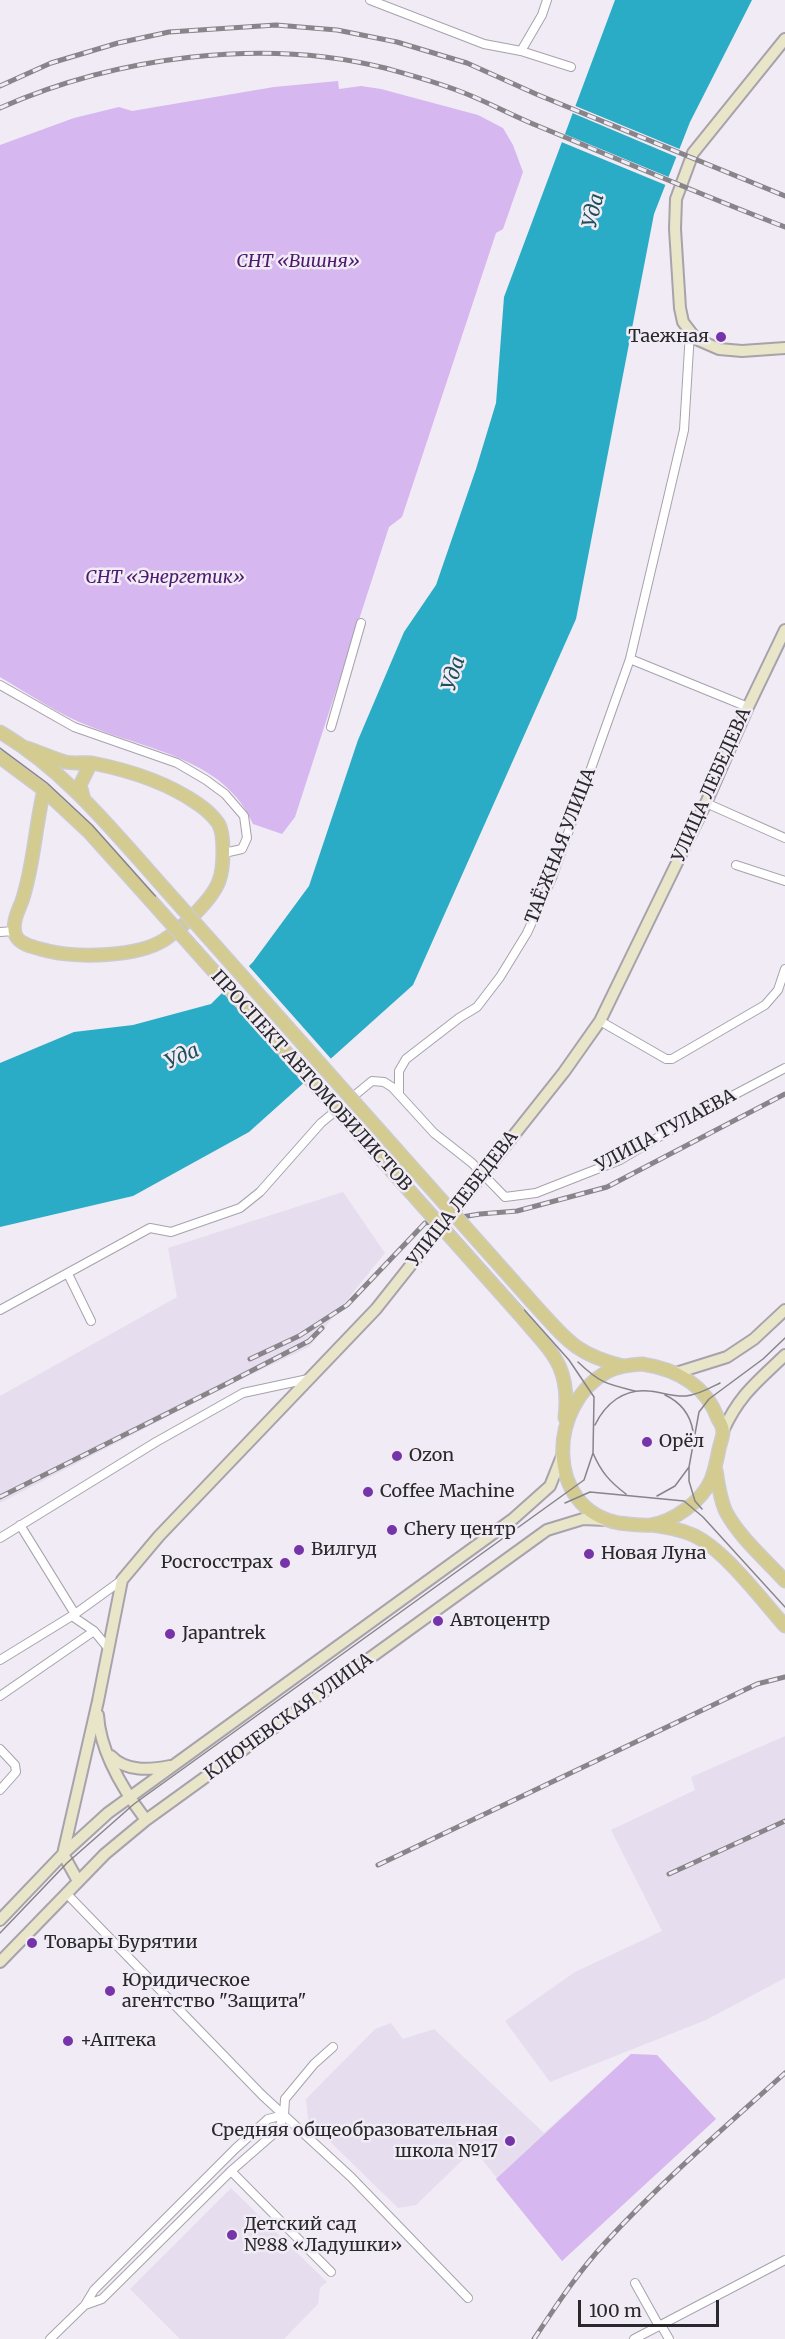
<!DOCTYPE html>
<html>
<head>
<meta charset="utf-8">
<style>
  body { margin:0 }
  #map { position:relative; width:785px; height:2339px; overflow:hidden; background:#f0ebf4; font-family:Merriweather,serif }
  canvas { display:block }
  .scale { position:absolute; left:578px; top:2300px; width:141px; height:27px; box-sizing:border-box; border:3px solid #29282b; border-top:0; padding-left:8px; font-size:18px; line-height:21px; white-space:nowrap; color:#29282b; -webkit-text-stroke:4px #f0ebf4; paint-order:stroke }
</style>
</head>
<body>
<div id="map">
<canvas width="785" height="2339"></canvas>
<div class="scale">100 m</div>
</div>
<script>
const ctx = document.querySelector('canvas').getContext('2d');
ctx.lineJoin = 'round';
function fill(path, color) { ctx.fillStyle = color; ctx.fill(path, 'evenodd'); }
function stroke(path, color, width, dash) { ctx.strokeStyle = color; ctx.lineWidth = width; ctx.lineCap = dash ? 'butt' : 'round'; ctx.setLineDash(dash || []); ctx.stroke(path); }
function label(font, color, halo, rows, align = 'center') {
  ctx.font = font + ' Merriweather,serif'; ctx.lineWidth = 5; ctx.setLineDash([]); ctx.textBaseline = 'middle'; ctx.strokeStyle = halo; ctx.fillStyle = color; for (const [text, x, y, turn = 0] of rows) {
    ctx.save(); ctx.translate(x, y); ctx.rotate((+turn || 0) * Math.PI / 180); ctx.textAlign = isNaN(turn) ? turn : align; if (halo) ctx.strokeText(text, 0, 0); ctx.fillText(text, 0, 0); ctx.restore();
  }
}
fill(new Path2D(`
  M343 1192 385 1253 309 1347 231 1384 0 1503V1396L177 1297 168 1248Z
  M785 1736V1978L706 2020 550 2082 505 2021 575 1972 662 1931 611 1830 695 1790 691 1777Z
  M391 2023 403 2039 434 2029 544 2133 631 2054 657 2055 716 2119 562 2261 474 2149 416 2205 398 2208 308 2120 306 2099 375 2029Z
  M231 2188 327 2282 320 2288 318 2304 284 2339H180L130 2289Z`), '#e6deee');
fill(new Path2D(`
  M338 81 339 89 361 86 381 89 478 115 503 128 513 145 523 172 503 229 496 233 402 517 389 527 295 817 282 834 253 824C225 759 148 750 89 726 58 714 29 694 0 677V145L74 118 119 107 132 111 274 87Z
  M631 2054 657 2055 716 2119 562 2261 496 2179Z`), '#d6b7f0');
fill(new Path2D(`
  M615 0H752L690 122 654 214 576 619 413 985 249 1132 133 1196 0 1227V1063L74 1032 133 1025 211 1004 253 962 309 886 358 740 404 632 436 585 476 469 496 403 504 297Z`), '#2bacc6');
fill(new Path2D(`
  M573 105 682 150 679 158 570 112Z
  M562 133 671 178 668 186 559 141Z
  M247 964 333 1061 307 1084 222 989Z`), '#f0ebf4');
const street = new Path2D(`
  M370 0 484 44 521 51 571 67
  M521 51 542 15 547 0
  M630 659 684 430 690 332
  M0 685 74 727 177 763 206 780 225 794 244 816 247 838 242 849 224 853
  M331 727 361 623
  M706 803 785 838
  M736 865 785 881
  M0 932 15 931
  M600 1021 666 1059H672L765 1005 778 990 785 969
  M399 1093V1071L406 1059 459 1018 477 1007 500 977 527 933 552 878 630 659 748 707
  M68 1274 91 1321
  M0 1310 150 1228 171 1232 240 1208 260 1192 321 1123 372 1081 384 1082 392 1087 434 1133 472 1163 505 1197 536 1193 620 1160 696 1115 785 1068
  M20 1525 75 1614
  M0 1538 156 1442 243 1393 308 1379
  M72 1616 94 1631 108 1648
  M0 1660 75 1614 122 1580
  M0 1696 94 1631
  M0 1749 15 1765 16 1772 0 1790
  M66 1893 262 2095 351 2177 468 2298
  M231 2171 331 2272
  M635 2283 659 2326
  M85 2305 102 2299 231 2171 278 2130 284 2115 285 2099 314 2064 333 2047
  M661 2325 669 2339
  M50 2339 85 2305 94 2290 235 2149 268 2119 284 2115
  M634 2339 785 2260`);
const secondary = new Path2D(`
  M785 39 693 153 676 199 675 229 680 308 683 322 696 339 719 349 742 351 785 348
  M676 1373 727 1357 754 1339 785 1310
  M723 1431C739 1395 757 1382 785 1355
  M98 1715C100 1752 124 1791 146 1820
  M111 1756C126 1772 150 1770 170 1766
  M78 1881 63 1854 98 1701 122 1580 159 1536 376 1309 564 1072 600 1021 706 803 748 707 785 630
  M0 1920 63 1854 108 1813 513 1519 550 1486 562 1456
  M0 1962 105 1854 146 1820 547 1530 583 1519 606 1520`);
const primary = new Path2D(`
  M0 732C66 771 114 832 165 889
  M27 748C39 752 52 758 65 762 74 764 83 762 92 763 128 770 168 783 198 804 204 808 213 816 218 823 225 834 224 868 219 881 212 900 182 928 164 940 137 957 79 958 48 951 38 948 21 946 16 936 11 925 18 911 22 901 34 865 35 827 44 790
  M0 757 44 790 89 832 151 901
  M83 796 80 785 91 763
  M532 1302C565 1338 574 1354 623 1366
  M519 1314C551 1352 571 1365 565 1418
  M642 1364C676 1369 706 1385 718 1419 720 1422 723 1428 723 1432 723 1437 720 1444 719 1449 717 1459 715 1470 711 1480 701 1502 674 1521 651 1525 641 1526 628 1524 619 1523 544 1509 548 1404 607 1372 618 1366 629 1365 642 1364Z
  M716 1470C718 1484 720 1499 726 1512 740 1538 766 1560 785 1581
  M652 1525C666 1527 680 1529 693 1535 724 1549 761 1599 785 1626`);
stroke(street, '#a7a2ab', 10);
stroke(secondary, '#a7a2ab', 14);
stroke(primary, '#cccbcc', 15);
stroke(street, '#fff', 8);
stroke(secondary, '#e9e5c8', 10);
stroke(primary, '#d3cb90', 12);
stroke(new Path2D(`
  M0 748 47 783 92 825 569 1360 594 1397 593 1453 584 1480 134 1804 67 1863 0 1933
  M578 1362C600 1383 606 1384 635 1391
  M665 1395C680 1402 690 1414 693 1431
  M595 1425C605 1404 624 1388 649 1391 661 1392 674 1397 686 1396 698 1395 710 1388 720 1383
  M593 1453C601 1472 610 1482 626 1494
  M657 1496 675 1486 689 1467
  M565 1503 590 1492 684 1501 703 1517 785 1607
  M702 1509 695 1501 689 1481V1467L699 1412 709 1399 763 1359 785 1338`), '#87848a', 1.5);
const rail = new Path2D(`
  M0 86 51 63 118 43 169 32 276 25 337 30 397 42 467 63 536 94 785 196
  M0 108C115 57 263 37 385 68 410 75 436 82 459 91 486 101 511 115 538 126 620 160 702 195 785 227
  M250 1359 299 1336 347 1305 425 1223 480 1214 517 1211 607 1187 785 1094
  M0 1497 226 1384 309 1341 322 1328
  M378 1865 757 1684 785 1677
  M669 1874 785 1821
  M534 2339C556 2306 578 2272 605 2243 661 2182 724 2128 785 2073`);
stroke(rail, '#87848a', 5);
stroke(rail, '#f0ebf4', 3, [9]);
const primaryBridge = new Path2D(`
  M165 889 532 1302
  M151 901 519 1314`);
stroke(primaryBridge, '#cccbcc', 15, []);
stroke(primaryBridge, '#d3cb90', 12);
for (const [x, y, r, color] of [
  [721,337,6,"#7634a9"],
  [647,1442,6,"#7634a9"],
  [397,1456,6,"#7634a9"],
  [368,1492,6,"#7634a9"],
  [392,1530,6,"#7634a9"],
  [299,1550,6,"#7634a9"],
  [589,1554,6,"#7634a9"],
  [285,1563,6,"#7634a9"],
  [438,1621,6,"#7634a9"],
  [170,1634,6,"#7634a9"],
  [32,1943,6,"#7634a9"],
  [110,1991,6,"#7634a9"],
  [68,2041,6,"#7634a9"],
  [510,2141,6,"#7634a9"],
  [232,2235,6,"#7634a9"]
]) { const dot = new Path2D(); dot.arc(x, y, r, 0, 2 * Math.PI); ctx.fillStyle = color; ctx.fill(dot); stroke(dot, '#f0ebf4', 2); }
label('italic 18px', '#4e186e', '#f0ebf4', [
  ["СНТ «Вишня»",298,262],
  ["СНТ «Энергетик»",165,578]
]);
label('18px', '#29282b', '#f0ebf4', [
  ["Таежная",709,337,"right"],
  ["Орёл",659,1442],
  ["Ozon",409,1456],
  ["Coffee Machine",380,1492],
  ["Chery центр",404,1530],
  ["Вилгуд",311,1550],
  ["Новая Луна",601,1554],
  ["Росгосстрах",273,1563,"right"],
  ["Автоцентр",450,1621],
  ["Japantrek",182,1634],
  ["Товары Бурятии",44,1943],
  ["Юридическое",122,1981],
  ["агентство \"Защита\"",122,2002],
  ["+Аптека",80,2041],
  ["Средняя общеобразовательная",498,2131,"right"],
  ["школа №17",498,2152,"right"],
  ["Детский сад",244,2225],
  ["№88 «Ладушки»",244,2246]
], 'left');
label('18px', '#29282b', '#f0ebf4', [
  ["УЛИЦА ЛЕБЕДЕВА",712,785,-66],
  ["ТАЁЖНАЯ УЛИЦА",561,846,-69],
  ["ПРОСПЕКТ АВТОМОБИЛИСТОВ",311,1081,48],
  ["УЛИЦА ТУЛАЕВА",666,1131,-28],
  ["УЛИЦА ЛЕБЕДЕВА",463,1199,-52],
  ["КЛЮЧЕВСКАЯ УЛИЦА",289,1717,-36]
]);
label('italic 20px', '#1c505b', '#f0ebf4', [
  ["Уда",594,211,-76],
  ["Уда",454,674,-72],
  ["Уда",182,1057,-24]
]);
</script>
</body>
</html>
